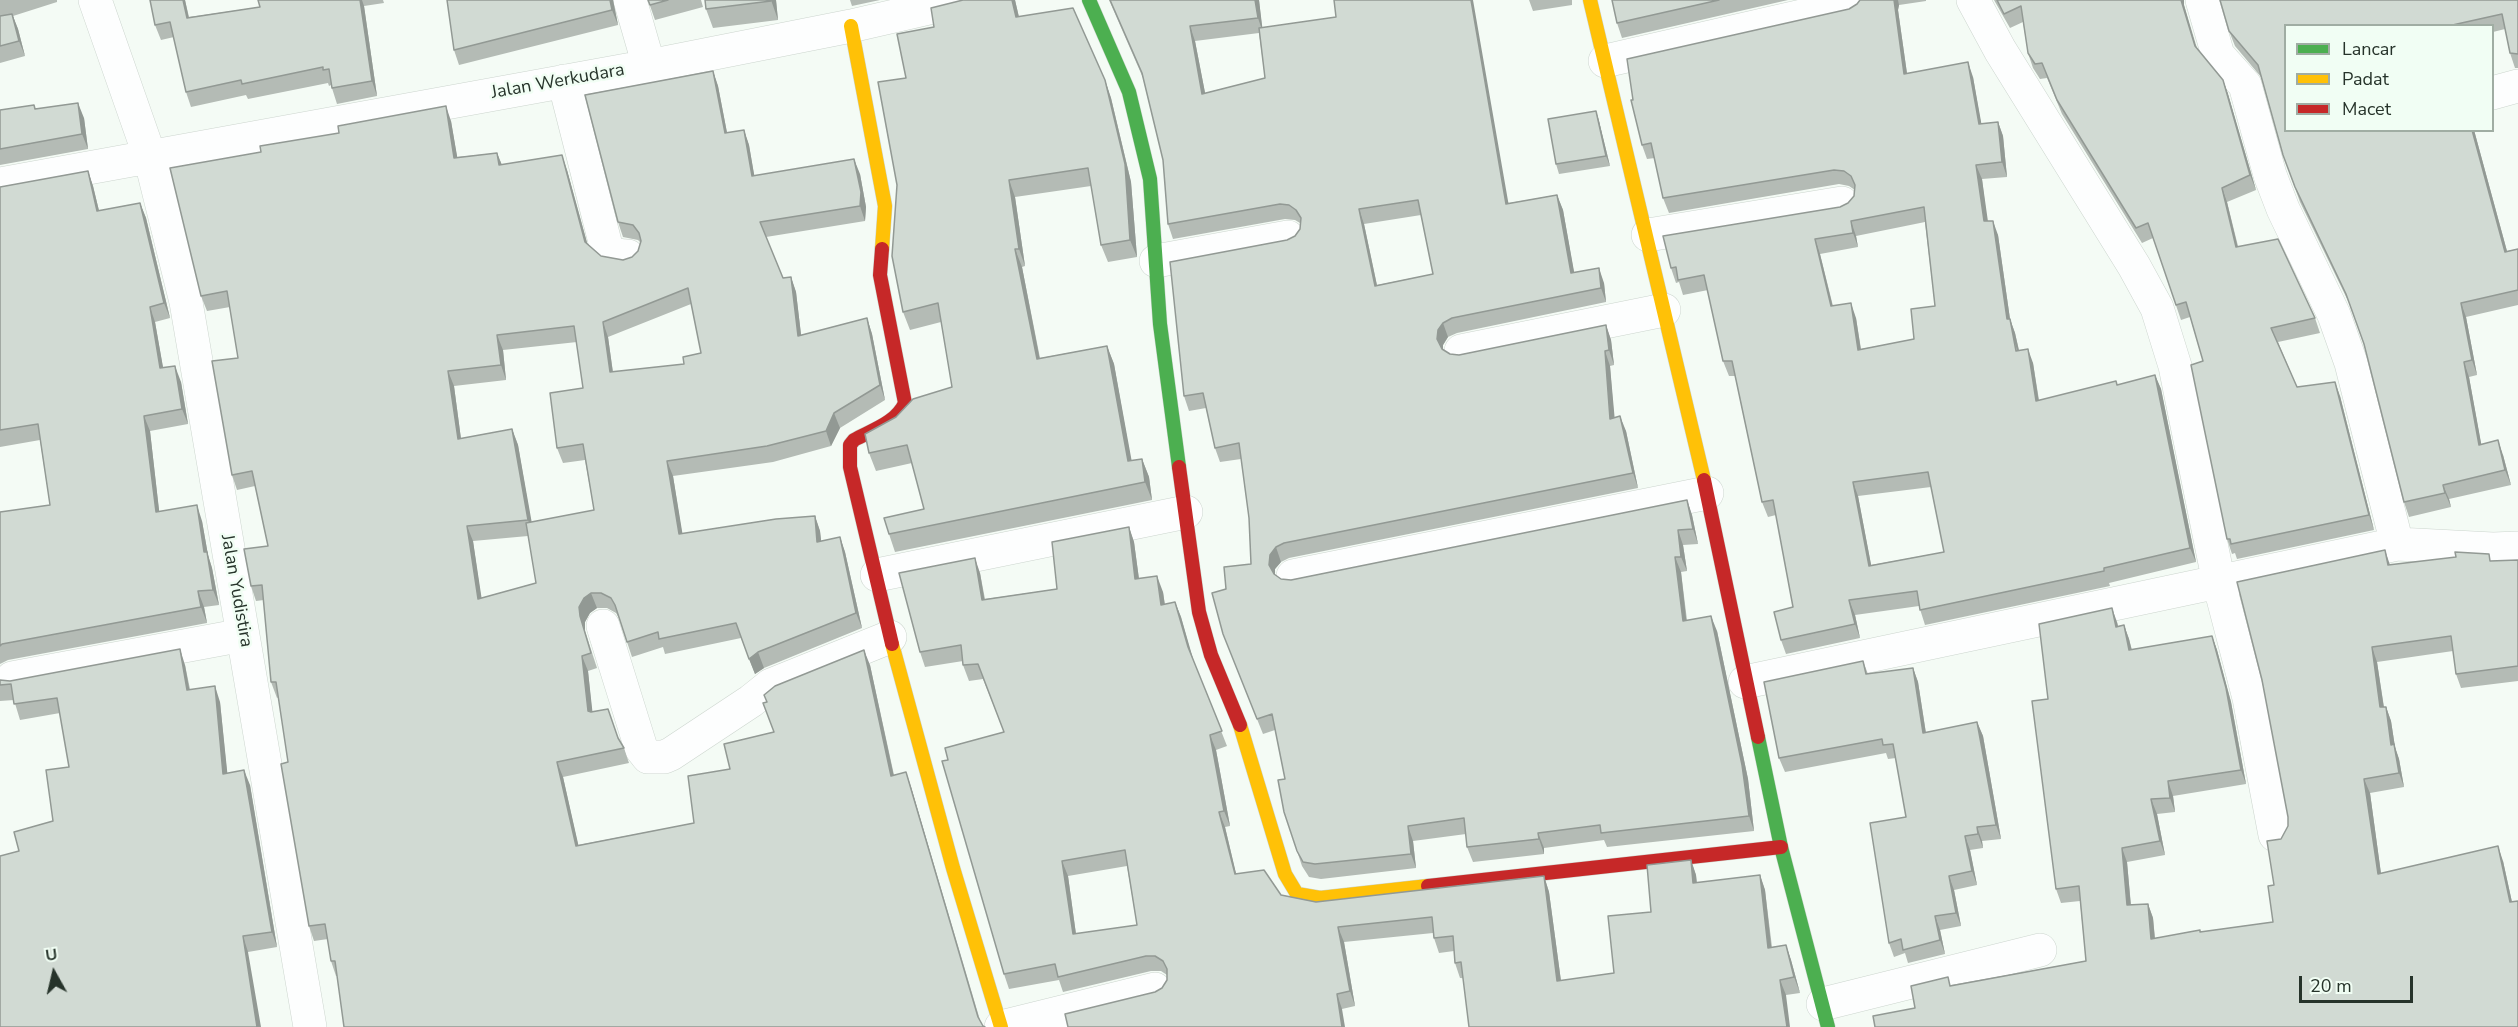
<!DOCTYPE html>
<html>
<head>
<meta charset="utf-8">
<style>
  body { margin:0 }
  #map { position:relative; width:2518px; height:1027px; overflow:hidden; background:#f4fbf5; font-family:"Nunito Sans",sans-serif }
  canvas { display:block }
  .legend { position:absolute; left:2284px; top:24px; width:210px; height:108px; box-sizing:border-box; background:#f1fef4; border:2px solid #a0ada3; margin:0; padding:8px 10px; list-style:none; font-size:18px; color:#26332a }
  .legend li { display:flex; align-items:center; gap:12px; height:30px }
  .legend b { width:30px; border:2px solid #a0ada3 }
  .north { position:absolute; left:24px; top:943px; width:60px; height:60px; -webkit-text-stroke:4px #f1fef4; paint-order:stroke; rotate:352deg; font-size:16px; font-weight:700; line-height:24px; text-align:center; color:#26332a }
  .north::after { content:''; display:block; margin:auto; width:21px; height:27px; background:#26332a; clip-path:polygon(50% 0,100% 100%,50% 72%,0 100%) }
  .scale { position:absolute; left:2299px; top:976px; width:114px; height:27px; box-sizing:border-box; border:3px solid #26332a; border-top:0; padding-left:8px; font-size:18px; line-height:21px; white-space:nowrap; color:#26332a; -webkit-text-stroke:4px #f1fef4; paint-order:stroke }
</style>
</head>
<body>
<div id="map">
<canvas width="2518" height="1027"></canvas>
<ul class="legend">
<li><b style="height:8px;background:#4caf50"></b>Lancar</li>
<li><b style="height:8px;background:#ffc107"></b>Padat</li>
<li><b style="height:8px;background:#c62828"></b>Macet</li>
</ul>
<div class="north">U</div>
<div class="scale">20 m</div>
</div>
<script>
const ctx = document.querySelector('canvas').getContext('2d');
ctx.lineJoin = 'round';
function stroke(path, color, width, dash) { ctx.strokeStyle = color; ctx.lineWidth = width; ctx.lineCap = dash ? 'butt' : 'round'; ctx.setLineDash(dash || []); ctx.stroke(path); }
function fill(path, color) { ctx.fillStyle = color; ctx.fill(path, 'evenodd'); }
function label(font, color, halo, rows, align = 'center') {
  ctx.font = font + ' "Nunito Sans",sans-serif'; ctx.lineWidth = 5; ctx.setLineDash([]); ctx.textBaseline = 'middle'; ctx.strokeStyle = halo; ctx.fillStyle = color; for (const [text, x, y, turn = 0] of rows) {
    ctx.save(); ctx.translate(x, y); ctx.rotate((+turn || 0) * Math.PI / 180); ctx.textAlign = isNaN(turn) ? turn : align; if (halo) ctx.strokeText(text, 0, 0); ctx.fillText(text, 0, 0); ctx.restore();
  }
}
const street = new Path2D(`
  M95 0 150 157 186 302 310 1027
  M630 0 649 66
  M1973 0 2000 50 2134 266 2157 308 2175 366 2219 583 2249 698 2275 835
  M2202 0 2218 55 2245 85 2270 175 2283 209 2334 315 2351 363 2397 544
  M1605 61 1850 5
  M564 81 606 246C611 254 618 256 628 256
  M2492 93 2518 86
  M0 184 649 66 851 26 964 0
  M1648 235 1842 203
  M1156 261 1288 237
  M1461 351 1664 310
  M877 575 1186 512
  M1293 576 1707 493
  M603 626 641 748 648 757H664L671 754 751 701 771 685 890 637
  M12 678 243 635
  M1745 682 2397 544 2493 549 2518 548
  M1823 1004 2040 950
  M1001 1027 1155 989`);
const fast = new Path2D(`
  M1089 0 1129 92 1150 179 1160 324 1179 467
  M1758 737 1781 847 1828 1027`);
const slow = new Path2D(`
  M1590 0 1704 480
  M851 26 885 206 882 249
  M892 644 953 868 1001 1027
  M1240 725 1285 874 1297 894 1320 898 1428 886`);
const jam = new Path2D(`
  M882 249 880 275 905 403C896 423 872 430 854 440L850 445V467L892 644
  M1179 467 1199 612 1211 655 1240 725
  M1704 480 1758 737
  M1428 886 1781 847`);
stroke(street, '#ccd5ce', 34);
stroke(fast, '#ccd5ce', 15);
stroke(slow, '#ccd5ce', 15);
stroke(jam, '#ccd5ce', 15);
stroke(street, '#fdfefe', 33);
stroke(fast, '#4caf50', 14);
stroke(slow, '#ffc107', 14);
stroke(jam, '#c62828', 14);
fill(new Path2D(`
  M0 0H57V2L13 16 18 29 25 56 0 63Z
  M150 0H185L189 17 260 7 258 0H383L384 3 364 6 377 96 337 104 331 85 329 86 328 83 248 99 246 95 191 107 186 92 174 37 161 40 155 25Z
  M447 0H613L618 25 459 65 454 50Z
  M648 0H701L703 7 655 20Z
  M705 0H776L778 20 713 28 706 9Z
  M850 0H880L852 6Z
  M1015 0 1019 17 1105 80 1111 98 1131 182 1137 257 1108 262 1101 245 1091 186 1015 197 1025 266 1022 267 1040 358 1107 346 1114 364 1131 461 1142 459 1149 477 1152 500 895 552 889 534 924 509 912 463 876 471 869 453 952 387 941 322 910 330 903 312 906 78 934 27Z
  M1109 0H1259L1262 28 1509 203 1557 195 1563 210 1574 273 1604 283 1606 302 1457 333 1448 337 1443 345V350L1450 354 1459 355 1606 325 1611 340 1614 365 1610 366 1614 418 1626 431 1638 488 1289 558 1281 562 1275 569V575L1281 579 1291 580 1687 500 1692 515 1698 544 1683 545 1687 571 1681 572 1687 620 1717 631 1748 779 1754 831 1607 847 1604 840 1544 848V854L1473 862 1467 847 1466 834 1413 841 1416 868 1321 879 1309 877 1302 866 1297 851 1285 779 1275 730 1263 734 1223 634 1226 589 1251 564 1249 518 1241 459 1220 462 1215 448 1206 408 1189 411 1184 396 1287 240 1295 236 1300 229V223L1295 220 1285 219 1173 239 1168 224 1163 160 1143 78ZM1259 33 1265 78 1205 93 1195 41ZM1421 215 1433 274 1377 285 1364 224Z
  M1529 0H1572V5L1533 11Z
  M1612 0H1788L1622 38 1617 23Z
  M1860 0H1926V1L1899 5 1898 10 1907 73 1973 77 1981 124 1998 122 2003 136 2007 177 1982 179 1987 221 1998 235 2010 319 2015 333 2019 350 2033 363 2039 400 2118 385 2155 375 2161 389 2196 562 2109 583 2110 586 1925 625 1919 606 1855 615 1860 638 1786 654 1781 640 1793 607 1776 515 1768 517 1762 502 1735 376H1729L1723 361 1708 290 1683 295 1679 282 1676 283 1671 268 1840 207 1848 203 1854 196 1855 190 1849 186 1839 184 1669 213 1663 198 1655 158 1647 159 1642 145 1849 9 1857 4ZM1925 222 1935 306 1914 339 1861 349 1856 318 1833 306 1820 254 1858 247 1856 236ZM1931 487 1944 552 1871 565 1858 496Z
  M1994 0H2184V5L2197 48 2223 80 2228 94 2256 190 2227 202 2238 246 2315 318 2320 333 2278 342 2297 387 2340 396 2374 530 2237 559 2235 553 2232 554 2227 539 2203 361 2190 317 2181 320 2153 238 2142 243 2062 114 2047 78 2040 79 2033 68 2028 53 2023 22 2010 28Z
  M2518 0V68H2515L2510 53 2505 29 2493 32V26H2286V130H2474L2507 251 2518 249V305L2466 317 2477 375 2469 377 2481 444 2503 455 2511 485 2449 499 2451 507 2409 517 2404 502 2364 344 2351 307 2300 202 2283 155 2261 77 2235 46 2229 31Z
  M713 71 718 86 727 133 744 130 749 145 754 175 860 174 866 207 865 221 766 237 783 278 791 277 796 292 801 335 867 318 872 334 885 400 840 428 831 446 773 462 673 476 682 534 815 516 820 531 821 541 840 537 845 552 862 628 764 668 755 674 741 638 665 654 663 647 632 657 619 618 616 613 607 608H597L590 613 585 622V632L597 668 588 671 592 712 608 709 619 741 624 748 629 763 563 777 578 845 694 823 730 769 774 732 870 665 894 775 906 772 911 787 980 1020 336 976 331 961 328 939 314 941 309 926 288 762 279 697 277 698 271 682 264 600 256 601 251 586 268 546 255 486 237 490 232 475 238 358 230 307 207 311 201 296 451 121 457 157 497 153 502 165 567 170 587 243 601 256 623 260 632 257 638 251 641 243 638 240 623 237 618 222ZM691 304 701 353 684 364 613 372 608 337ZM577 342 583 388 557 448 563 463 585 460 594 510 531 522 518 445 512 429 461 439 454 386 506 380 503 350ZM528 536 536 583 481 598 473 541Z
  M36 109 84 118 88 149 0 165V110Z
  M1596 111 1599 121 1610 166 1559 174 1556 164Z
  M88 171 93 186 99 211 140 203 146 218 170 318 155 322 163 368 181 382 188 424 150 431 159 511 202 521 208 555 212 568 219 605 204 607 207 623 8 660 0 664V512L50 505 40 440 0 447V187Z
  M1129 527 1134 542 1139 579 1163 592 1165 605 1175 602 1181 617 1192 657 1227 746 1216 750 1230 826 1225 827 1236 874 1281 895 1316 902 1544 876 1549 892 1561 981 1614 973 1651 912 1691 860 1696 875 1697 883 1760 875 1765 890 1772 947 1786 945 1791 960 1800 993 1786 995 1460 978 1455 963 1454 951 1439 953 1434 938 1433 933 1344 942 1355 1006 1342 1009 1155 992 1162 988 1167 980V975L1161 971H1151L1063 992 1059 980 1009 989 1004 974 948 760 1004 732 983 679 969 681 963 665V661L925 667 920 652 980 573 985 599 1057 589ZM1127 866 1137 925 1076 934 1068 876Z
  M2518 560V681L2461 688 2456 674 2453 651 2377 662 2384 707H2386L2391 721 2395 747 2399 759 2404 787 2370 793 2381 874 2503 861 2512 902 1915 1008 1951 985 2086 961 2080 901 2061 903 2056 889 2048 699 2117 622 2118 626 2124 625 2129 639 2132 650 2212 636 2217 650 2231 702 2246 784 2173 796 2175 812 2157 814 2165 855 2127 862 2131 905 2148 904 2153 918 2155 938 2273 922 2274 885 2281 839 2288 826 2390 565Z
  M1863 661 1868 674 1913 668 1918 682 1926 733 1977 722 1983 736 2001 839 1982 841 1983 848 1970 850 1977 885 1954 890 1961 926 1940 930 1945 954 1908 963 1905 953 1894 957 1889 943 1906 817 1896 758 1888 759 1886 753 1785 772 1779 758Z
  M185 665 190 689 220 702 227 773 250 785 277 947 248 952 19 851 53 821 69 767 60 713 20 720 14 700 0 701V680L10 681Z`), '#b4bbb5');
fill(new Path2D(`
  M183 0H185L192 33 187 18Z
  M360 0H362L364 6 377 96 372 81Z
  M610 0H613L618 25 612 10Z
  M771 0H776L778 20Z
  M1012 0H1015L1023 35 1016 17Z
  M1255 0H1259L1263 33 1258 18Z
  M1471 0H1473L1511 218 1506 204Z
  M1894 0H1898L1899 5 1898 10 1909 88 1904 74Z
  M2181 0H2184V5L2200 61 2195 46Z
  M12 14 18 29 25 56 19 41Z
  M1190 26 1195 41 1208 108 1202 94Z
  M1968 62 1973 77 1984 138 1979 124Z
  M713 71 718 86 730 148 725 133Z
  M1105 80 1111 98 1131 182 1137 257 1130 240Z
  M2223 80 2228 94 2256 190 2250 175Z
  M78 103 84 118 88 149 82 134Z
  M446 106 451 121 460 173 454 158Z
  M1596 111 1599 121 1610 166 1606 156Z
  M1998 122 2003 136 2007 177 2002 162Z
  M744 130 749 145 757 191 752 176Z
  M2472 130H2474L2511 266 2505 252Z
  M497 153 503 168 499 165Z
  M562 155 567 170 591 257 585 242Z
  M854 159 860 174 866 207 865 221 860 206Z
  M1976 165 1982 179 1990 236 1984 221Z
  M88 171 93 186 103 227 97 211Z
  M1009 180 1015 197 1025 266 1019 249Z
  M2222 188 2227 202 2241 261 2236 247Z
  M1557 195 1563 210 1577 288 1571 273Z
  M140 203 146 218 170 318 164 303Z
  M1359 209 1364 224 1380 300 1375 286Z
  M1851 221 1856 236 1858 247 1853 233Z
  M1993 221 1998 235 2010 319 2015 333 2022 365 2007 319Z
  M1815 239 1820 254 1836 320 1831 306Z
  M1015 249 1022 267 1043 376 1037 359Z
  M1599 268 1604 283 1606 302 1601 288Z
  M791 277 796 292 803 351 798 336Z
  M1851 303 1856 318 1863 364 1858 350Z
  M2461 303 2466 317 2477 375 2472 360Z
  M150 307 155 322 166 384 160 368Z
  M867 318 872 334 885 400 880 385Z
  M603 322 608 337 615 388 610 372Z
  M1443 323 1448 337 1443 345V354L1437 339 1438 330Z
  M1606 325 1611 340 1614 365 1609 350Z
  M497 335 503 350 506 380 501 365Z
  M1107 346 1114 364 1135 479 1128 461Z
  M2028 349 2033 363 2041 416 2036 401Z
  M1605 351 1610 366 1616 433 1610 419Z
  M2464 362 2469 377 2484 459 2479 445Z
  M175 366 181 382 188 424 182 409Z
  M448 371 454 386 463 454 458 439Z
  M2155 375 2161 389 2196 562 2190 548Z
  M2335 382 2340 396 2374 530 2369 515Z
  M834 413 840 428 831 446 826 431Z
  M144 416 150 431 161 527 156 512Z
  M1620 416 1626 431 1638 488 1633 473Z
  M512 429 518 445 534 535 528 520Z
  M2498 440 2503 455 2511 485 2505 470Z
  M1142 459 1149 477 1152 500 1145 482Z
  M667 461 673 476 685 549 679 534Z
  M1853 482 1858 496 1874 580 1869 566Z
  M2443 485 2449 499 2451 507 2445 493Z
  M1687 500 1692 515 1698 544 1693 529Z
  M197 505 202 521 208 555 212 568 219 605 213 590 204 552Z
  M815 516 820 531 823 557 817 542Z
  M467 526 473 541 484 614 478 599Z
  M1129 527 1134 542 1141 594 1135 579Z
  M1678 530 1683 545 1687 571 1681 557Z
  M840 537 845 552 862 628 856 613Z
  M1276 547 1281 562 1275 569V580L1269 565 1270 555Z
  M2385 550 2390 565H2388Z
  M1675 557 1681 572 1688 636 1683 621Z
  M975 558 980 573 987 615 982 600Z
  M1157 576 1163 592 1167 621 1161 605Z
  M198 591 204 607 207 623 201 607Z
  M591 593 597 608 590 613 585 622V632L597 668 580 616 579 607 584 598Z
  M1849 600 1855 615 1860 638 1855 624Z
  M1175 602 1181 617 1194 662 1188 647Z
  M2112 608 2117 622 2121 641 2116 627Z
  M1711 616 1717 631 1748 779 1754 831 1749 816Z
  M2124 625 2129 639 2135 664 2129 650Z
  M2212 636 2217 650 2231 702 2246 784 2241 770Z
  M2372 647 2377 662 2386 722 2380 707Z
  M180 649 185 665 192 705 187 690Z
  M864 650 870 665 897 791 891 776Z
  M758 652 764 668 755 674 749 659Z
  M582 656 588 671 594 726 588 711Z
  M1913 668 1918 682 1928 747 1923 733Z
  M215 686 220 702 229 789 223 774Z
  M2386 707 2391 721 2395 747 2399 759 2404 787 2399 773 2391 745Z
  M1977 722 1983 736 2001 839 1996 825Z
  M1210 735 1216 750 1230 826 1224 811Z
  M557 762 563 777 582 861 576 846Z
  M244 770 250 785 277 947 272 932Z
  M906 772 911 787 981 1027 978 1017Z
  M2364 779 2370 793 2383 888 2378 874Z
  M2168 781 2173 796 2175 812 2170 798Z
  M2151 799 2157 814 2165 855 2160 841Z
  M1219 812 1225 827 1240 890 1235 874Z
  M1408 826 1413 841 1416 868 1411 854Z
  M1977 827 1982 841 1983 848 1978 834Z
  M1538 833 1544 848V854L1539 839Z
  M1965 836 1970 850 1977 885 1972 871Z
  M2498 846 2503 861 2515 916 2510 902Z
  M2122 848 2127 862 2132 919 2127 905Z
  M1691 860 1696 875 1698 898 1693 883Z
  M1062 861 1068 876 1078 949 1073 934Z
  M1760 875 1765 890 1773 963 1768 948Z
  M1544 876 1549 892 1563 996 1557 981Z
  M1949 876 1954 890 1961 926 1956 913Z
  M2148 904 2153 918 2156 953 2151 939Z
  M1935 916 1940 930 1945 954 1940 940Z
  M1338 927 1344 942 1355 1006 1350 991Z
  M243 936 248 952 261 1027H257Z
  M1786 945 1791 960 1800 993 1794 977Z
  M1780 980 1786 995 1790 1027H1787Z
  M1337 994 1342 1009 1345 1027H1342Z`), '#929994');
const building = new Path2D(`
  M150 0H183L187 18 260 7 258 0H360L372 81 332 88 329 69 323 70V67L242 84 241 80 186 92 170 22 155 25Z
  M447 0H610L612 10 454 50Z
  M648 0H668L650 5Z
  M705 0H771V1L706 9Z
  M963 0H1012L1016 17 1073 8 1105 80 1125 164 1130 240 1101 245 1088 168 1009 180 1019 249H1015L1037 359 1107 346 1128 461 1142 459 1145 482 889 534 884 518 924 509 907 445 869 453 865 434 896 417 913 399 952 387 938 303 903 312 892 256 897 185 878 82 906 78 897 34 934 27 931 8Z
  M1110 0H1255L1258 18 1190 26 1202 94 1265 78 1259 28 1336 17 1334 0H1471L1506 204 1557 195 1571 273 1599 268 1601 288 1452 318 1443 323 1438 330 1437 339 1442 349 1450 354 1459 355 1606 325 1609 350 1605 351 1610 419 1620 416 1633 473 1284 543 1276 547 1270 555 1269 565 1274 574 1281 579 1291 580 1687 500 1693 529 1678 530 1681 557H1675L1683 621 1711 616 1742 765 1749 816 1601 833 1600 825 1538 833 1539 839 1467 847 1464 818 1408 826 1411 854 1315 864 1303 862 1297 851 1284 812 1278 780 1285 779 1272 714 1257 719 1223 634 1212 593 1226 589 1224 567 1251 564 1249 518 1239 443 1215 448 1203 393 1184 396 1170 262 1287 240 1295 236 1300 229 1301 218 1296 210 1289 205 1280 204 1168 224 1163 160 1142 73ZM1418 200 1433 274 1375 286 1359 209Z
  M1612 0H1719L1617 23Z
  M1860 0H1894L1904 74 1968 62 1979 124 1998 122 2002 162 1976 165 1984 221H1993L2007 319H2010L2016 351 2028 349 2036 401 2116 381 2117 385 2155 375 2190 548 2104 568V571L1920 610 1917 591 1849 600 1855 624 1781 640 1774 612 1793 607 1773 500 1762 502 1732 361H1723L1704 275 1678 280 1676 267 1671 268 1663 236 1840 207 1848 203 1854 196 1855 185 1851 176 1844 171 1834 170 1663 198 1651 143 1642 145 1631 100H1633L1627 59 1849 9 1857 4ZM1924 207 1935 306 1911 309 1914 339 1858 350 1851 303 1831 306 1815 239 1853 233 1851 221ZM1928 472 1944 552 1869 566 1853 482Z
  M1997 0H2181L2195 46 2223 80 2250 175 2222 188 2236 247 2278 239 2315 318 2271 328 2297 387 2335 382 2369 515 2231 544 2230 539H2227L2191 365 2203 361 2186 302 2176 305 2148 223 2136 228 2057 100 2042 63 2035 64 2028 53 2021 6 2004 14Z
  M2220 0H2518V54L2510 53 2502 14 2448 26H2286V130H2472L2505 252 2518 249V290L2461 303 2472 360 2464 362 2479 445 2498 440 2505 470 2443 485 2445 493 2404 502 2364 344 2346 294 2295 187 2283 155 2258 65 2229 31Z
  M12 14 19 41 0 46V16Z
  M713 71 725 133 744 130 752 176 854 159 861 192 860 206 760 222 783 278 791 277 798 336 867 318 880 385 834 413 826 431 767 446 667 461 679 534 776 519 815 516 817 542 840 537 856 613 758 652 749 659 736 623 659 639 658 632 627 642 615 605 611 598 601 593H591L584 598 579 607 580 616 591 653 582 656 588 711 591 712 608 709 618 738 624 748 557 762 576 846 694 823 688 776 730 769 724 744 774 732 763 703 767 702 764 695 775 686 864 650 891 776 906 772 978 1017 983 1026 985 1027H344L335 961H331L325 924 309 926 281 764 288 762 276 682H271L262 585 251 586 244 549 268 546 252 471 232 475 212 361 238 358 227 291 201 296 170 168 261 152 260 146 339 133 338 126 446 106 454 158 497 153 499 165 562 155 585 242 601 256 623 260 632 257 638 251 641 241 639 233 633 225 618 222 585 95ZM688 288 701 353 683 357 684 364 610 372 603 322ZM574 326 583 388 550 393 557 448 583 444 594 510 526 523 536 583 478 599 467 526 528 520 512 429 458 439 448 371 501 365 497 335Z
  M78 103 82 134 0 149V110L34 105 35 109Z
  M1596 111 1606 156 1556 164 1548 119Z
  M88 171 97 211 140 203 164 303 150 307 160 368 175 366 182 409 144 416 156 512 197 505 204 552H207L213 590 198 591 201 607 2 644 0 646V512L50 505 38 424 0 430V187Z
  M1129 527 1135 579 1157 576 1161 605 1175 602 1188 647 1222 731 1210 735 1224 811 1219 812 1235 874 1264 870 1281 895 1316 902 1544 876 1557 981 1614 973 1608 916 1651 912 1647 865 1691 860 1693 883 1760 875 1768 948 1786 945 1794 977 1780 980 1787 1027H1469L1461 962 1455 963 1453 936 1434 938 1432 917 1338 927 1350 991 1337 994 1342 1027H1068L1065 1014 1155 992 1162 988 1167 980V969L1163 961 1155 956H1146L1058 977 1055 964 1004 974 942 761 948 760 945 748 1004 732 978 664 963 665 961 645 920 652 899 573 975 558 982 600 1057 589 1052 542ZM1125 850 1137 925 1073 934 1062 861Z
  M2385 550 2388 565 2456 557 2455 552 2489 554 2490 561 2518 560V666L2456 674 2451 636 2372 647 2380 707H2386L2391 745 2394 744 2399 773 2364 779 2378 874 2498 846 2510 902 2518 901V1027H1875L1873 1016 1915 1008 1911 986 1948 977 1950 986 2086 961 2079 886 2056 889 2032 701 2048 699 2039 624 2112 608 2116 627 2124 625 2129 650 2212 636 2226 688 2241 770 2168 781 2170 798 2151 799 2160 841 2122 848 2127 905 2148 904 2151 939 2200 930V932L2273 922 2268 886 2274 885 2267 841 2281 839 2288 826V817L2262 680 2237 582Z
  M180 649 187 690 215 686 223 774 244 770 272 932 243 936 257 1027H0V856L19 851 14 832 53 821 46 770 69 767 57 698 14 704 11 684 0 685V680L10 681Z
  M1863 661 1866 674 1913 668 1923 733 1977 722 1996 825 1977 827 1978 834 1965 836 1972 871 1949 876 1956 913 1935 916 1940 940 1903 950 1901 939 1889 943 1870 823 1906 817 1893 744 1883 745 1882 739 1779 758 1764 682Z`);
fill(building, '#d1dad3');
stroke(building, '#929994', 1.5);
label('18px', '#26332a', '#f1fef4', [
  ["Jalan Werkudara",558,82,-10],
  ["Jalan Yudistira",236,591,80]
]);
</script>
</body>
</html>
